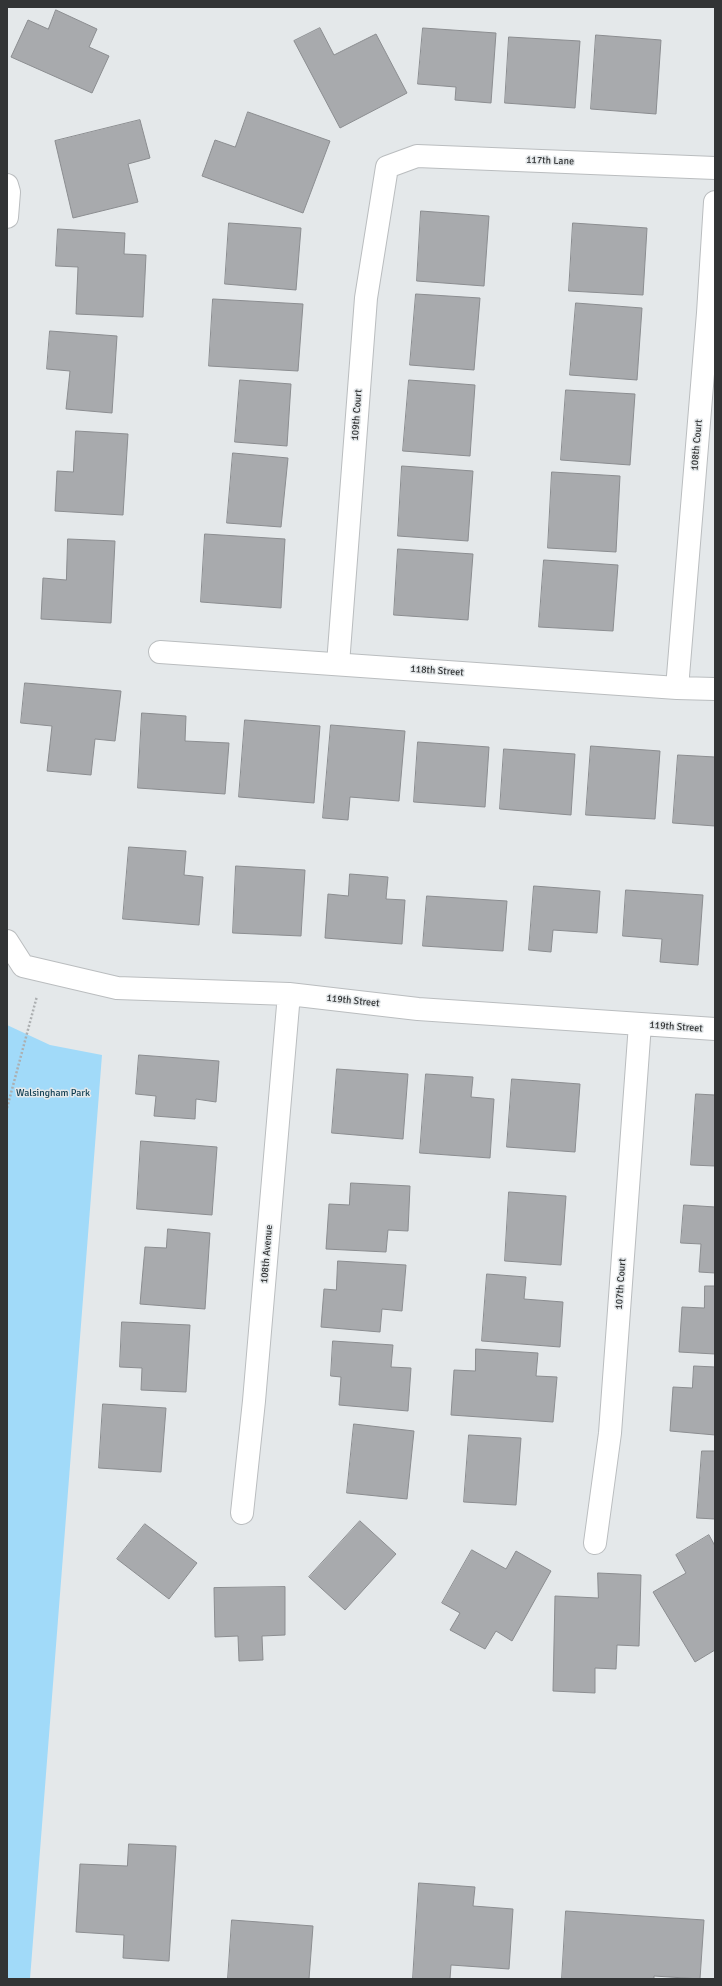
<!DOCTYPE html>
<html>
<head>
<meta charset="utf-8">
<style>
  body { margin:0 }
  #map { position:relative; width:722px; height:1986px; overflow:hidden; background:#e4e8ea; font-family:Signika,sans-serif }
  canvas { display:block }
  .frame { position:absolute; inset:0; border:8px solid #323435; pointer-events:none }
</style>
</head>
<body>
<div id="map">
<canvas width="722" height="1986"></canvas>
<div class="frame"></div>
</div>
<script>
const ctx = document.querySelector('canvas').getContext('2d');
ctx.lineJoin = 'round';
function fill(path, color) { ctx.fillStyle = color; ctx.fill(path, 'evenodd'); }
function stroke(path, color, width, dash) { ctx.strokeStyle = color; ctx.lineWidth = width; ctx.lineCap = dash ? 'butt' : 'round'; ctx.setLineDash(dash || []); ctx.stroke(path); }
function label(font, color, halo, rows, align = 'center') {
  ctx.font = font + ' Signika,sans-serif'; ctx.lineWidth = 3; ctx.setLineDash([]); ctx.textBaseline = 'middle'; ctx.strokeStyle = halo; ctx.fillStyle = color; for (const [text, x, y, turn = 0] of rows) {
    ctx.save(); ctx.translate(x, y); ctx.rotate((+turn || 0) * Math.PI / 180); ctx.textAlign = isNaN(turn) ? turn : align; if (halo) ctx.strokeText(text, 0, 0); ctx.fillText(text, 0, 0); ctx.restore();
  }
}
fill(new Path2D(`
  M7 1025 50 1045 102 1055 30 1979H7Z`), '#a1daf9');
const building = new Path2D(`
  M56 10 97 29 89 47 109 56 92 93 11 57 28 20 48 29Z
  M320 28 334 55 376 34 407 93 340 128 294 41Z
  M423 28 496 33 491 103 455 100 456 87 418 84Z
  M596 35 661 40 656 114 591 109Z
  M509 37 580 41 575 108 505 103Z
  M248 112 330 141 303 213 202 176 215 140 235 147Z
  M140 120 150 158 128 164 138 202 73 218 55 141Z
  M421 211 489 216 484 286 417 281Z
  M229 223 301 228 296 290 225 284Z
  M573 223 647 228 643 295 569 291Z
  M58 229 125 233 124 254 146 255 143 317 76 314 78 267 56 266Z
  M416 294 480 298 474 370 410 365Z
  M213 299 303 304 298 371 209 366Z
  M576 303 642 308 637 380 570 375Z
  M50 331 117 336 112 413 66 409 70 371 47 369Z
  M240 380 291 384 287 446 235 442Z
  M409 380 475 385 470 456 403 451Z
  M566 390 635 394 630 465 561 460Z
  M76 431 128 434 123 515 55 511 57 471 73 472Z
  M233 453 288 458 281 527 227 523Z
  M402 466 473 471 468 541 398 536Z
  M552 472 620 476 616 552 548 548Z
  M205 534 285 539 281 608 201 602Z
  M68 539 115 541 111 623 41 619 43 578 66 580Z
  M398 549 473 554 468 620 394 615Z
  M544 560 618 565 613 631 539 627Z
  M25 683 121 691 115 741 95 739 91 775 47 771 52 726 21 723Z
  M142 713 186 716 185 741 229 743 225 794 138 788Z
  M245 720 320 726 314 803 239 797Z
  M331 725 405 731 399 801 350 797 348 820 323 818Z
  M418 742 489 747 485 807 414 802Z
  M591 746 660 751 655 819 586 815Z
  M504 749 575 754 571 815 500 809Z
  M678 755 715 757V826L673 823Z
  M129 847 186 851 184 875 203 877 199 925 123 919Z
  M236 866 305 870 301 936 233 933Z
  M350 874 388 877 386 899 405 900 402 944 325 938 328 894 348 896Z
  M534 886 600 891 597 933 553 930 551 952 529 950Z
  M626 890 703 895 698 965 660 962 662 939 623 936Z
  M427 896 507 901 503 951 423 946Z
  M139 1055 219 1061 216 1102 196 1099 195 1119 154 1116 156 1096 136 1094Z
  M337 1069 408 1074 403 1139 332 1133Z
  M426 1074 473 1077 471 1097 494 1099 490 1158 420 1153Z
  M512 1079 580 1084 575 1152 507 1147Z
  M696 1094 715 1095V1166L691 1165Z
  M141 1141 217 1147 212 1215 137 1209Z
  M351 1183 410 1186 408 1231 388 1230 386 1252 326 1249 329 1204 349 1205Z
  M509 1192 566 1196 561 1265 505 1261Z
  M684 1205 715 1207V1273L699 1272 701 1244 681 1243Z
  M168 1229 210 1233 205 1309 140 1304 145 1247 166 1248Z
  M338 1261 406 1265 402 1311 382 1309 380 1332 321 1327 324 1289 336 1290Z
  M487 1274 526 1277 524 1299 563 1302 560 1347 482 1341Z
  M705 1286H715V1354L679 1352 682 1307 704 1308Z
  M122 1322 190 1325 186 1392 141 1390 142 1368 120 1367Z
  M333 1341 393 1345 391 1367 411 1368 408 1411 339 1405 341 1377 331 1376Z
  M476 1349 538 1353 536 1376 557 1377 553 1422 451 1415 454 1370 475 1371Z
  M694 1366 715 1367V1435L670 1431 673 1387 692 1388Z
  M103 1404 166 1408 161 1472 99 1468Z
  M354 1424 414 1431 407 1499 347 1493Z
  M469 1435 521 1438 516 1505 464 1502Z
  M702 1451H715V1519L697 1518Z
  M360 1521 396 1554 345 1610 309 1577Z
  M145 1524 197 1563 169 1599 117 1559Z
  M709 1535 715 1546V1650L695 1662 653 1592 686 1573 676 1555Z
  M472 1550 506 1569 516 1551 551 1571 512 1641 496 1631 485 1649 450 1630 460 1613 442 1603Z
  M598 1573 641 1575 639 1646 617 1645 616 1669 595 1668V1693L553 1691 555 1596 598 1598Z
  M285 1587V1635L262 1636 263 1660 239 1661 238 1636 215 1637 214 1588Z
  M129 1844 176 1846 169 1961 123 1958 124 1935 76 1932 80 1864 127 1866Z
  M419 1883 475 1887 473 1906 513 1909 509 1969 451 1965 450 1979H413Z
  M566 1911 704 1920 700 1979 654 1976V1979H562Z
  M232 1920 313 1926 309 1979H228Z`);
fill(building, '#a8aaad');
stroke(building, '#8b8d90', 1);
const street = new Path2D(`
  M7 185 9 192 7 217
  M160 652 677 688 715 689
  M338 664 366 298 387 167 417 156 715 168
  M677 688 708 313 715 202
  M7 941 23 966 117 988 289 994 418 1009 715 1029
  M242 1513 254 1401 289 994
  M595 1543 610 1433 640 1024`);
stroke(street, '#babdbf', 24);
stroke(new Path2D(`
  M7 1108 37 996`), '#acafb1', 2.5, [2, 2]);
stroke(street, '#fff', 22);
label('10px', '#323435', '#e4e8ea', [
  ["117th Lane",550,161,2],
  ["109th Court",357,415,-86],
  ["108th Court",697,445,-85],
  ["118th Street",437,671,4],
  ["119th Street",353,1001,6],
  ["119th Street",676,1027,4],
  ["108th Avenue",267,1254,-85],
  ["107th Court",621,1284,-86]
]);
label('10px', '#0e3c50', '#e4e8ea', [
  ["Walsingham Park",53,1093]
]);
</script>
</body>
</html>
